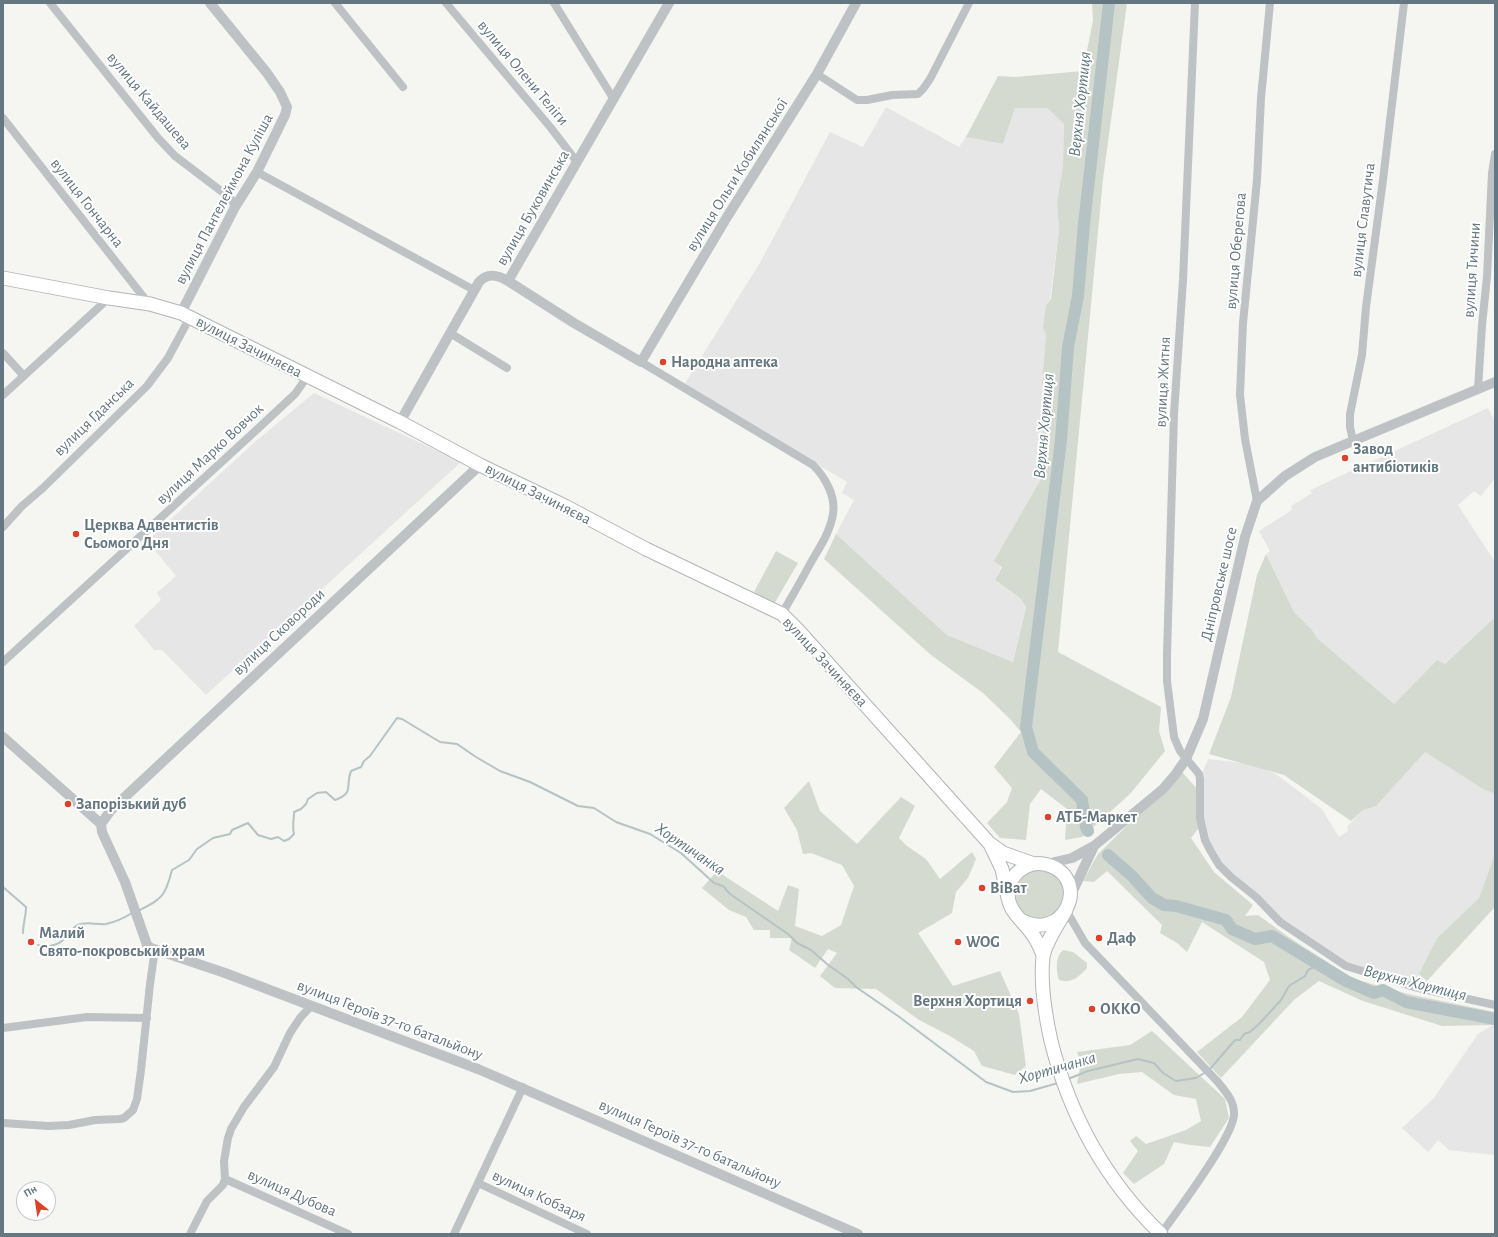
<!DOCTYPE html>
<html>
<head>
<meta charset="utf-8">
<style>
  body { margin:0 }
  #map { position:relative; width:1498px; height:1237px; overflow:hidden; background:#f5f5f1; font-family:"Alegreya Sans",sans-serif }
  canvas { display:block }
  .frame { position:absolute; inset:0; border:4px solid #657781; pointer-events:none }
  .north { position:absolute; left:16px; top:1181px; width:40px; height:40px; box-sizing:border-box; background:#fff; border:1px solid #c1c9cd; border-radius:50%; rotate:330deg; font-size:11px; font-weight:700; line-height:16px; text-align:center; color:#657781 }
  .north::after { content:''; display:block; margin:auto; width:14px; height:18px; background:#dd4229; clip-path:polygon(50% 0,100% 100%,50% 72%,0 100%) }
</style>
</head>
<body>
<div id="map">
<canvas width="1498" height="1237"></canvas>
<div class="frame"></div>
<div class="north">Пн</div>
</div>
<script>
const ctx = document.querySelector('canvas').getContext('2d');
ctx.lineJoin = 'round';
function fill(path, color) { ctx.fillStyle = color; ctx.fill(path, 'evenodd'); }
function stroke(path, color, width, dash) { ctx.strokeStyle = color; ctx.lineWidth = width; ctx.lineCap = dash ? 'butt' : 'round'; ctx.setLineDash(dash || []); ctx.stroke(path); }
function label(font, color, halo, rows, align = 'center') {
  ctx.font = font + ' "Alegreya Sans",sans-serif'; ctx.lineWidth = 4; ctx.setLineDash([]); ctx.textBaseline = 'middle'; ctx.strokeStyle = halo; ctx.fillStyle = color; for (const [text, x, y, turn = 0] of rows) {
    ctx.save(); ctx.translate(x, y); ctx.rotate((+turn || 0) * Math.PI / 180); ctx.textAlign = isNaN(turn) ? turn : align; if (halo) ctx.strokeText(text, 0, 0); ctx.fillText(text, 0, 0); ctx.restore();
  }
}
fill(new Path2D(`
  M886 107 959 147 966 137 1003 144 1015 108H1047L1064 124 1063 165 1057 202 1059 230 1050 299 1046 305V334L1042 384 1049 398 1038 460 1047 462 1044 474 995 580 1020 598 1026 606 1013 662 947 635 836 534 854 500 842 493 847 482 684 385 761 261 830 132 863 147Z
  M314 393 461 462 206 695 162 650H154L134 626 161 600 157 593 176 576 147 541 256 441Z
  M1488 408 1495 421V478L1481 496 1474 491 1458 505 1495 562V617L1445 664 1437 660 1394 704 1317 638 1312 630 1294 612 1266 554 1270 551 1259 531 1292 510 1291 506 1312 493 1310 490Z
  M1425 752 1481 788 1495 794V853L1479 898 1437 938 1413 988 1393 984 1340 967 1280 922 1231 877 1205 840 1200 779 1208 759 1252 764 1276 774 1322 809 1339 837 1348 831 1347 827 1363 810 1376 805Z
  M1493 1025H1495V1155L1449 1150 1438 1140 1428 1152 1402 1128 1434 1098 1478 1034Z`), '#e5e6e5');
fill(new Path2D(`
  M1092 3H1127L1103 179 1058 652 1161 707 1159 731 1165 751 1130 794 1082 837 1065 840 1067 809 1041 789 1030 804 1026 840 1000 838 987 823 1007 802 1012 788 994 767 1021 732 1010 719 983 693 931 655 824 559 836 534 947 635 1013 662 1026 607 1020 598 995 580 1002 567 994 561 1044 474 1047 463 1038 460 1049 398 1042 384 1046 334 1043 328 1046 305 1051 299 1059 230 1057 202 1063 165 1064 124 1047 108H1015L1003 144 966 137 998 76 1015 77 1083 71 1093 20Z
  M776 551 798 563 774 604 754 592Z
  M1266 554 1294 612 1312 630 1317 638 1394 704 1437 660 1445 664 1495 617V794L1481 788 1425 752 1376 806 1363 810 1351 821 1284 775 1209 754 1231 697 1257 575Z
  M1182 772 1200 792 1202 824 1191 838 1214 872 1253 905 1245 916 1258 915 1290 938 1354 979 1408 994 1495 1012 1493 1025 1442 1026 1363 1001 1319 981 1294 1000 1221 1078 1197 1052 1242 1017 1270 980 1264 962 1202 922 1187 952 1177 943 1160 933 1162 925 1107 871 1094 882 1083 881 1098 854Z
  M809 781 820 811 857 844 901 797 915 806 899 838 907 846 926 859 940 879 972 852 976 859 968 878 956 892 952 913 918 933 953 986 1000 971 1019 1014 1026 1066 1015 1075 982 1066 974 1051 950 1036 919 1020 876 989 835 988 820 976 837 953 828 949 815 968 789 950 792 938H770V930H754L746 917 729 910 702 888 717 871 778 911 788 885 799 889 795 926 822 936 841 925 854 886 842 865 811 853 803 854 797 830 784 808Z
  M1495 853V907L1427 981 1419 974 1437 938 1479 898Z
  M1046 869 1056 874 1065 887 1063 908 1040 921 1020 913 1014 898 1015 887 1021 877 1029 871Z
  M1063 950 1073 952 1087 963V968C1079 977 1071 984 1059 980 1056 970 1055 957 1063 950Z
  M1152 1031 1225 1099 1229 1118 1210 1147 1190 1145 1174 1142 1164 1164 1134 1184 1123 1173 1138 1151 1130 1141 1136 1136 1146 1144 1186 1130 1201 1121 1196 1099 1174 1095 1142 1072 1119 1074 1077 1084 1081 1063 1077 1052 1130 1045Z`), '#d5dad0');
stroke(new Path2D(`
  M3 887 26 907C26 916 23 924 23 933
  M138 911C163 898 165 897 172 870L189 860 197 849 213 838 230 834 232 830 248 823 258 835 271 839 278 837 284 841 289 839 294 834C292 827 294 820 294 812L301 809 306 804 308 799 317 793 326 792 335 800C355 793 345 785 351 771L361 767 364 761 370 756 397 718 402 719 440 742 457 744 476 757 500 771 530 782 578 806 594 808 616 822 650 834 681 853 714 883 723 886 730 894 788 934 797 943 811 950 827 964 848 979 856 987 898 1016 986 1082 1013 1092 1030 1091 1058 1083
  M38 945C46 947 56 946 62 941 68 937 71 928 78 925 86 921 97 925 106 924 115 922 124 918 132 913
  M1210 1069 1235 1040H1240L1244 1034 1250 1032 1260 1023 1281 1000 1289 986 1305 976 1308 970 1318 965
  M1068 1079 1088 1071 1138 1059 1154 1063 1163 1073 1176 1081 1196 1078 1206 1072`), '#b5c3c5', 2);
stroke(new Path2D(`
  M1088 831 1086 827 1082 800 1033 752 1026 727 1061 440 1068 347 1078 296 1084 224 1109 3
  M1110 857 1108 855 1132 876 1152 898 1164 905 1176 906 1226 920 1232 929 1255 939 1272 936 1346 981 1374 993 1383 990 1406 1002 1495 1019`), '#b5c3c5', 12);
const primary = new Path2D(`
  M3 278 109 298 150 304 181 313 400 422 480 465 565 506 646 549 782 614 798 630 990 844 1002 869 1008 898
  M992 845 1003 853 1034 864
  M1066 910C1059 923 1045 943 1043 957 1040 985 1045 1014 1051 1041 1070 1117 1105 1180 1161 1234
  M1021 920C1063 943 1091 882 1051 866 1043 863 1034 863 1027 866 1016 871 1009 881 1008 892 1007 910 1021 919 1030 931 1036 938 1040 947 1043 955`);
stroke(primary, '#b1b6b9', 15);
stroke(new Path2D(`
  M50 3 158 138 175 156 225 194 231 199 235 207
  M335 3 403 87
  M446 3 551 128 577 162
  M554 3 613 98
  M1195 3 1183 280 1174 414 1167 655V681L1174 737 1180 751 1199 774 1200 779V818L1205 840 1210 850 1219 865 1231 877 1256 897 1280 922 1346 966 1414 987 1495 1005
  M817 74 857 100H867L892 95 918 94 923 89 930 79 969 3
  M3 118 149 304
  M257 172 474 290
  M450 333 507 368
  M3 353 24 376
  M641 362 813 465C825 477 836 496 833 514 830 533 819 548 810 564 801 581 791 598 782 614
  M1478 389 1482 325 1487 277 1492 173 1495 154
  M3 395 109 298
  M1353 441 1350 427V414L1362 355 1366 307 1383 180 1404 3
  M1257 501 1245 439 1240 395 1243 323 1257 180 1261 98 1270 3
  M3 527 22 506 43 488 147 386 168 358 190 317
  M3 662 251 435 295 394 307 377
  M1066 910 1085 943 1217 1081C1225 1091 1234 1100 1234 1113 1236 1134 1175 1214 1161 1234
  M3 1028 87 1017 147 1018
  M3 1123 48 1126 69 1125 95 1120 120 1119 124 1118 133 1110 137 1099 141 1070 150 984 155 949
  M225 1179 348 1234
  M478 1183 587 1234
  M190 1234 207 1201 223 1185 225 1179 224 1161 228 1138 231 1129 244 1107 274 1067 290 1033 300 1018 311 1006
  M454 1234 523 1087`), '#bec2c5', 8);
stroke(new Path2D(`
  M508 281 574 323 641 362 727 217 817 74 856 3
  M181 313 235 207 257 172 285 115 287 107 280 92 267 73 210 3
  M400 422 479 282C488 272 498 275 508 281L669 3
  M3 737 101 824 102 832 125 882 145 939 147 945 151 948 225 973 478 1069 858 1234
  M101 824 111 810 480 465
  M1046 864 1072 858 1094 846 1163 789 1175 775 1186 759 1203 719 1245 537 1257 501 1285 476 1315 457 1353 441 1495 382
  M1070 897 1094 846`), '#bec2c5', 10);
stroke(primary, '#fff', 13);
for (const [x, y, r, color] of [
  [663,362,4,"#dd4229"],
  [1345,458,4,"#dd4229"],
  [76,534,4,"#dd4229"],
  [68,804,4,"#dd4229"],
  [1048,817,4,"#dd4229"],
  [982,888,4,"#dd4229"],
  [1099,938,4,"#dd4229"],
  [31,942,4,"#dd4229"],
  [958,942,4,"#dd4229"],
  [1030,1001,4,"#dd4229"],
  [1092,1009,4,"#dd4229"]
]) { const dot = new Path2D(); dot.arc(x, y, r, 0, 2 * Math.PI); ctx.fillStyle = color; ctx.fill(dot); stroke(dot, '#fff', 1.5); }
label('16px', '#657781', '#fff', [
  ["вулиця Олени Теліги",523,73,50],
  ["вулиця Кайдашева",149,101,50],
  ["вулиця Ольги Кобилянської",737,175,-58],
  ["вулиця Пантелеймона Куліша",224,199,-62],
  ["вулиця Гончарна",87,203,52],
  ["вулиця Буковинська",533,208,-60],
  ["вулиця Славутича",1363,220,-83],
  ["вулиця Оберегова",1236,251,-85],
  ["вулиця Тичини",1472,270,-86],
  ["вулиця Зачиняєва",249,347,27],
  ["вулиця Житня",1163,382,-87],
  ["вулиця Гданська",94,417,-44],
  ["вулиця Марко Вовчок",210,454,-43],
  ["вулиця Зачиняєва",538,494,27],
  ["Дніпровське шосе",1219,584,-77],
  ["вулиця Сковороди",279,632,-43],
  ["вулиця Зачиняєва",825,662,47],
  ["вулиця Героїв 37-го батальйону",390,1020,21],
  ["вулиця Героїв 37-го батальйону",690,1144,24],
  ["вулиця Дубова",292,1193,24],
  ["вулиця Кобзаря",539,1196,25]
]);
label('bold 16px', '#657781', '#fff', [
  ["Народна аптека",671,362],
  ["Завод",1353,449],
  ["антибіотиків",1353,467],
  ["Церква Адвентистів",84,525],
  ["Сьомого Дня",84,543],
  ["Запорізький дуб",76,804],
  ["АТБ-Маркет",1056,817],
  ["ВіВат",990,888],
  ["Малий",39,933],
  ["Свято-покровський храм",39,951],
  ["Даф",1107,938],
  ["WOG",966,942],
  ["Верхня Хортиця",1022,1001,"right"],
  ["ОККО",1100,1009]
], 'left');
label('italic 17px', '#60797f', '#fff', [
  ["Верхня Хортиця",1080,104,-84],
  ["Верхня Хортиця",1044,426,-85],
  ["Хортичанка",690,849,34],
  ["Верхня Хортиця",1415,983,14],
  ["Хортичанка",1057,1068,-16]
]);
</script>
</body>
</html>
